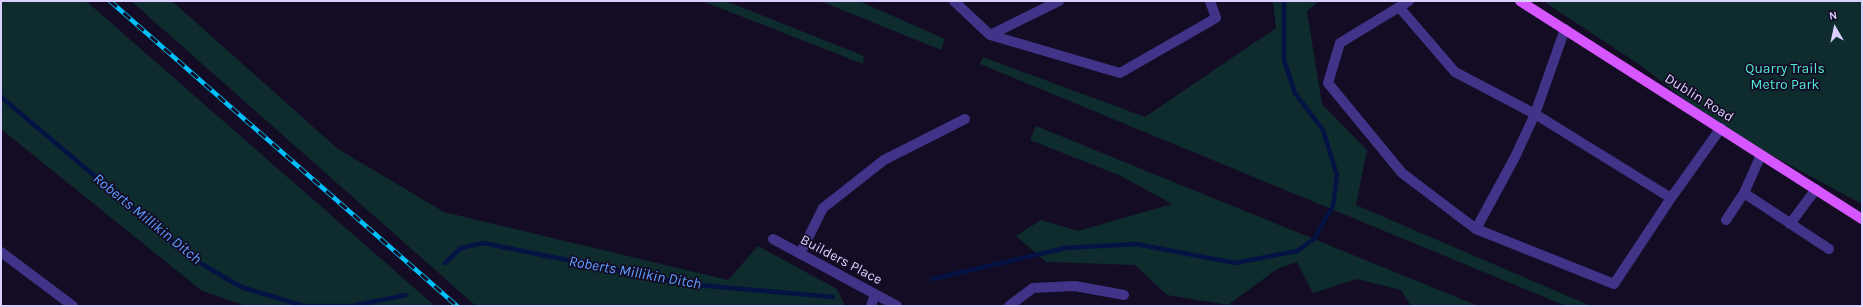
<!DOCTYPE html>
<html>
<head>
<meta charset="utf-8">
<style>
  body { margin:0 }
  #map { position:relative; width:1863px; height:307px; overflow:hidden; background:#130c24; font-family:Karla,sans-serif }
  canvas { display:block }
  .frame { position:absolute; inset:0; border:2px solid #dbcfff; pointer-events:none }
  .north { position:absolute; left:1815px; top:8px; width:40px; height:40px; -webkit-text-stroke:3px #130c24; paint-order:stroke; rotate:351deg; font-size:11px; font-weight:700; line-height:16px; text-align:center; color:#dbcfff }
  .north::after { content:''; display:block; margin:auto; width:14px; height:18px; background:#dbcfff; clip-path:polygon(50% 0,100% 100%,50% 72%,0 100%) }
</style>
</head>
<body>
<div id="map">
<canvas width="1863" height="307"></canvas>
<div class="frame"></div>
<div class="north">N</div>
</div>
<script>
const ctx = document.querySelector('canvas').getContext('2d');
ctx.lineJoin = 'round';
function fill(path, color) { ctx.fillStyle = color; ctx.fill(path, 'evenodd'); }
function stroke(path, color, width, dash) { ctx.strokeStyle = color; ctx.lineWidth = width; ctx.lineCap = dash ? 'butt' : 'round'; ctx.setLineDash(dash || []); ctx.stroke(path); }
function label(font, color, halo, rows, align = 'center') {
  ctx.font = font + ' Karla,sans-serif'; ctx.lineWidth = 3.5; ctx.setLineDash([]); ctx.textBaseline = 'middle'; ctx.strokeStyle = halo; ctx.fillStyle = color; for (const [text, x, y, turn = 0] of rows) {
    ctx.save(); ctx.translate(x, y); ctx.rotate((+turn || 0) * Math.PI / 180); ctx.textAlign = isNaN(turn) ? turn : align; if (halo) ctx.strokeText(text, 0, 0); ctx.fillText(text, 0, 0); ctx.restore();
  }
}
fill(new Path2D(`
  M1 1H86L435 306H246L202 291 1 129Z
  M131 1H172L338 149 444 212 728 280 758 246 837 289 845 306H476Z
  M702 1H726L864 56 863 64Z
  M820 1H859L945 39 941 50Z
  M1273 1H1319L1307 11 1322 104 1367 150 1356 205 1591 306H1566L980 64 983 57 1145 117 1276 28Z
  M1543 1H1862V204L1721 128 1640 65Z
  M1036 126 1449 294 1478 306H1411L1401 290 1357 279 1313 293 1297 262 1277 269 1228 305 1167 295 1135 265 1046 262 1016 236 1041 220 1078 231 1172 204 1121 176 1030 140Z`), '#0e2b2e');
stroke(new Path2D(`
  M1 97 193 259 241 287 304 306H352L406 295
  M445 263 461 248 483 243 686 284 833 297
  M933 279 1065 248 1136 244 1235 263 1297 251 1314 239 1333 206 1337 175 1323 130 1295 93 1284 60V1`), '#051344', 4.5);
stroke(new Path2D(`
  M954 1 990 35 1059 1
  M1409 1 1340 43 1328 83 1402 173 1476 229 1614 284 1671 198 1721 128
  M1399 7 1455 72 1535 114 1671 198
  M990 35 1120 73 1216 18 1210 1
  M1744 193 1829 249
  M1726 220 1744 193 1761 155
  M1790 224 1816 189
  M1476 229 1515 157 1535 114 1565 29
  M773 239 897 306
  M1 252 73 306
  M800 254 823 208 884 160 965 119
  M871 306 875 294
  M1009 306 1033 288 1075 286 1124 295`), '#413387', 10);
stroke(new Path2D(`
  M1520 1 1862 219`), '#d656ff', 10);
const rail = new Path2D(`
  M110 1 457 306`);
stroke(rail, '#00bffa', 4.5);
stroke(rail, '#130c24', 3, [9]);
label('14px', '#50ead8', '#130c24', [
  ["Quarry Trails",1785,69],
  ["Metro Park",1785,85]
]);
label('14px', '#dbcfff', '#130c24', [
  ["Dublin Road",1699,98,32],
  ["Builders Place",841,260,28]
]);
label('italic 15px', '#5d9eff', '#130c24', [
  ["Roberts Millikin Ditch",147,219,39],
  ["Roberts Millikin Ditch",635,273,10]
]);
</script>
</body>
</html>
